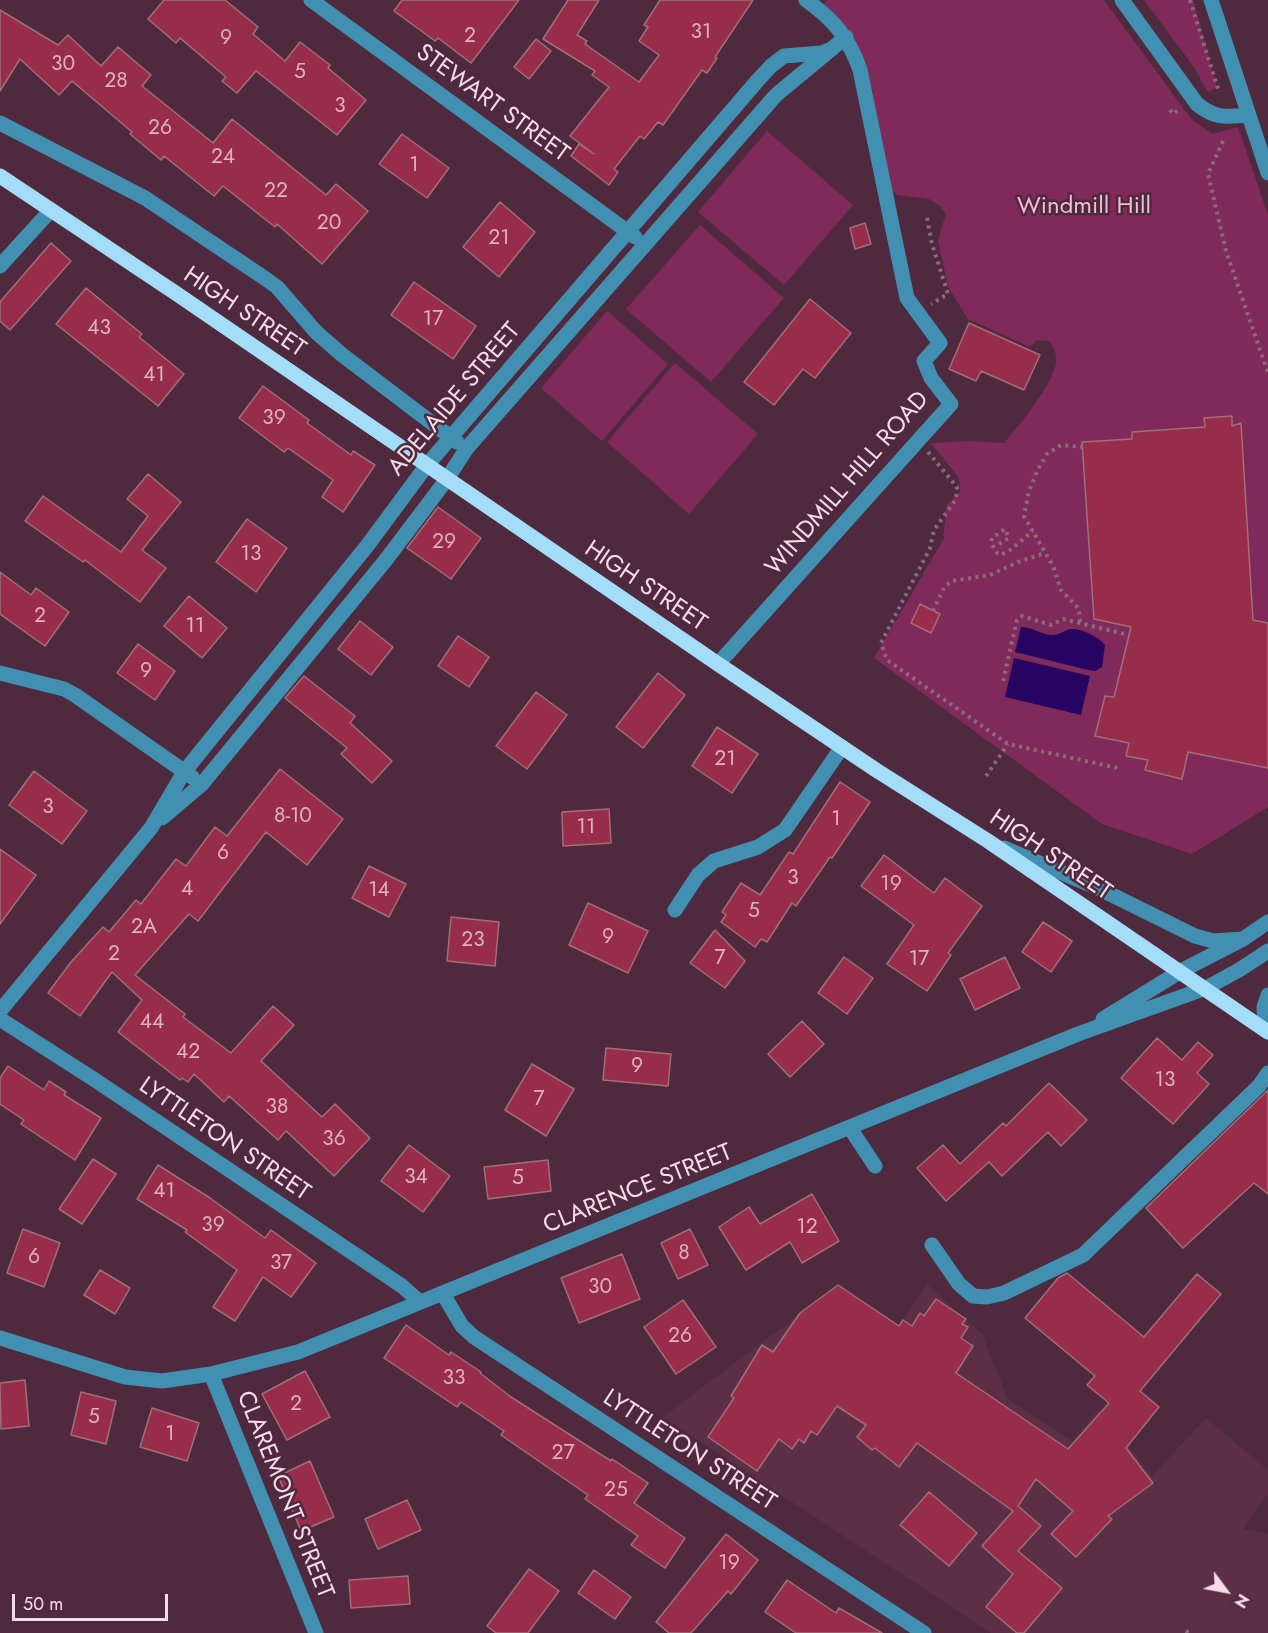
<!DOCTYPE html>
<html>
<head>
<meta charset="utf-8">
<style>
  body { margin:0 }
  #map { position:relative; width:1268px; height:1633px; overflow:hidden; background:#4f293d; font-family:Jost,sans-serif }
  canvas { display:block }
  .north { position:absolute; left:1196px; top:1561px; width:60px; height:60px; -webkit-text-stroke:4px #4f293d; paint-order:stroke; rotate:122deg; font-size:16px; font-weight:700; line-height:24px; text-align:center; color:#f6dce8 }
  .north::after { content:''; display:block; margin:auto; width:21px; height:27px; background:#f6dce8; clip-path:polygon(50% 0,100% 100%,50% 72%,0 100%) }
  .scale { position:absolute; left:12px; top:1594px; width:156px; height:27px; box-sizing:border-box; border:3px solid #f6dce8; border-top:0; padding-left:8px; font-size:18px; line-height:21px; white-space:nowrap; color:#f6dce8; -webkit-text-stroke:4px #4f293d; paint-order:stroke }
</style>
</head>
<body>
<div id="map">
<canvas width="1268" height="1633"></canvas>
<div class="north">N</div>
<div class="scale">50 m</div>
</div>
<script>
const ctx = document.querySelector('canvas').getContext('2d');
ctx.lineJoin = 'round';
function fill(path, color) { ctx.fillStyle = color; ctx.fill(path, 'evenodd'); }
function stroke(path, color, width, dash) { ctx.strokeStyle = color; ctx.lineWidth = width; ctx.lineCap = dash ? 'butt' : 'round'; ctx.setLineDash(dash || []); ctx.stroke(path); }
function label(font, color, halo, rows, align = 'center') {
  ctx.font = font + ' Jost,sans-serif'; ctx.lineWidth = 5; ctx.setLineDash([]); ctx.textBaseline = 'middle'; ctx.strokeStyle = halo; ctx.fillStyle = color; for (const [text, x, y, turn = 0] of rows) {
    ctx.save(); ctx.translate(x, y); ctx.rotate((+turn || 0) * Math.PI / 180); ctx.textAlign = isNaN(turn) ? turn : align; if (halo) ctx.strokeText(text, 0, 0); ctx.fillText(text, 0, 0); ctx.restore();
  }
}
fill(new Path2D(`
  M927 1284 982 1334 1008 1399 1072 1441 1099 1409 1152 1476 1206 1418 1268 1470V1493L1243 1529 1268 1534V1633H991L663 1417 838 1285 899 1325Z`), '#5d2f47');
fill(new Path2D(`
  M827 0H1104L1192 120 1212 134 1238 127 1268 215V807L1192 854 1102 824 874 658 945 537 943 536 947 505 960 492 959 478 931 443 969 441 1004 443C1019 426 1053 384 1056 363 1057 354 1054 348 1050 341L1037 340 1030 347 968 319 948 287 938 240 946 214 939 205 929 199 897 195 887 186 873 121V93L855 46 823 5Z
  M1144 0H1193L1217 87 1208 92 1193 66Z
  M767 131 853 205 784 285 698 212Z
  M700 225 784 298 711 382 626 309Z
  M607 311 668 364 602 441 541 388Z
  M675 363 758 434 689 514 607 442Z`), '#7f2a5b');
fill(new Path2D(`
  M1021 627C1033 627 1041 635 1053 635 1059 635 1065 630 1071 629 1080 628 1100 637 1105 645L1102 667 1095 671 1088 670 1015 652Z
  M1014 658 1090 676 1081 715 1005 697Z`), '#270462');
const building = new Path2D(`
  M164 0H225L258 27 253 34 285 61 300 42 330 65 328 68 366 100 337 135 256 71 237 93 222 81 226 77 180 38 176 43 148 19Z
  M402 0H519L471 63 438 38 435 41 394 11Z
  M568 0H599L577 35 587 41 585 44 639 82 659 55 639 41 648 27 644 25 660 0H753L715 57 717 58 707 73 702 70 663 125 658 122 644 139 640 136 614 169 618 172 609 185 571 156 579 144 594 154 570 136 609 87 592 75 595 71 543 39Z
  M0 10 58 45 68 35 101 66 118 47 151 75 142 86 213 143 232 119 326 195 336 184 368 211 322 264 277 224 275 227 223 186 214 196 164 156 161 160 130 134 132 132 72 81 59 95 20 59 0 91Z
  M536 39 551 51 529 79 514 67Z
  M402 134 449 168 427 198 379 164Z
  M500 202 535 232 499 277 463 247Z
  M865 223 871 244 855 249 850 228Z
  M51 243 71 261 10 330 0 321V302Z
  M414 282 476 326 453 359 391 315Z
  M86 288 142 334 139 337 184 374 158 406 56 324Z
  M810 299 851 333 815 378 803 369 774 405 744 382Z
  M969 323 1040 355 1024 390 981 371 976 381 949 369Z
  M263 386 309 420 307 423 351 455 353 451 375 465 343 512 322 497 333 480 288 448 284 452 239 418Z
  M1232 416V426L1241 423 1253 620 1268 623V768L1188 752 1182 779 1145 770 1148 760 1126 756 1129 743 1095 736 1105 696 1114 697 1131 627 1094 619 1082 442 1132 439V432L1205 427 1204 418Z
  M148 474 181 502 142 550 166 568 140 602 85 560 83 562 25 521 43 496 121 552 148 516 127 499Z
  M438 507 481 538 451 579 407 548Z
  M247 519 287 548 256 592 216 562Z
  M0 572 31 595 36 588 69 612 45 646 0 614Z
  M189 596 227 628 202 658 164 626Z
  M920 604 940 614 931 633 911 623Z
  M360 621 393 647 371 675 338 649Z
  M458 636 489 657 469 687 438 666Z
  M138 644 175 671 155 700 117 673Z
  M658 673 685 695 643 748 616 727Z
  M304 676 355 716 350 723 392 761 372 783 341 754 347 748 285 698Z
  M536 692 567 715 527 769 496 746Z
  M717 727 758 754 732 793 692 766Z
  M280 769 343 819 307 865 266 832 198 921 189 914 135 975 185 1014 183 1017 231 1053 273 1006 294 1025 261 1061 322 1117 335 1104 370 1138 334 1176 286 1131 278 1140 229 1096 224 1102 194 1074 188 1082 182 1078 180 1080 118 1032 142 1000 112 972 80 1016 48 993 71 962 103 927 109 932 136 900 141 904 176 859 186 866 215 827 227 836Z
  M34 771 87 811 62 844 9 805Z
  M840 782 870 802 832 858 830 857 796 906 792 903 767 942 761 939 755 947 721 922 726 915 722 912 741 883 760 895 789 852 793 854Z
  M609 809 611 843 563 846 562 812Z
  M0 849 36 875 0 924Z
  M884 855 934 893 945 878 982 906 948 953 951 955 927 991 887 964 914 925 861 886Z
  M369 866 406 884 389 917 352 898Z
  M588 903 648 931 628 973 569 945Z
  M451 917 499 922 495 966 447 961Z
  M1043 922 1072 941 1051 972 1022 952Z
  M715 930 745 961 725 988 690 963Z
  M844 957 873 978 847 1014 818 993Z
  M1005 957 1020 988 975 1010 960 979Z
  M802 1021 824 1044 790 1077 768 1054Z
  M1157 1038 1182 1060 1198 1042 1213 1055 1197 1073 1209 1084 1173 1124 1121 1078Z
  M606 1048 671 1054 668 1086 603 1080Z
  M532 1064 574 1089 546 1136 505 1110Z
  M8 1066 44 1090 49 1081 66 1092 64 1095 101 1118 75 1160 21 1124 24 1120 0 1104V1078Z
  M1049 1083 1087 1120 1061 1146 1048 1132 1002 1176 989 1162 946 1201 917 1168 943 1145 960 1164 1003 1123 1006 1126Z
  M1268 1090V1194L1254 1183 1183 1248 1146 1208Z
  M409 1145 450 1176 423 1212 381 1181Z
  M93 1159 116 1174 82 1224 59 1209Z
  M548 1160 551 1191 488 1199 484 1167Z
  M158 1165 210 1198 265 1238 271 1230 316 1263 291 1297 263 1277 235 1321 213 1307 237 1270 185 1232 187 1230 137 1199Z
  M812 1194 839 1241 802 1263 790 1242 746 1270 719 1227 749 1207 760 1224Z
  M23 1229 60 1243 44 1287 7 1273Z
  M690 1229 708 1265 678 1279 661 1243Z
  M622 1254 640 1299 579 1323 561 1278Z
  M100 1270 130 1288 115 1314 84 1295Z
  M1067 1273 1144 1337 1197 1274 1221 1294 1140 1391 1159 1407 1126 1448 1153 1483 1108 1516 1112 1519 1076 1557 1051 1534 1073 1511 1036 1479 1018 1506 1041 1526 1018 1551 1062 1588 1024 1633H1017L986 1607 1013 1574 982 1546 1013 1511 917 1443 899 1467 875 1448 872 1450 857 1437 866 1425 837 1406 817 1435 811 1431 804 1443 799 1439 792 1449 779 1439 757 1471 708 1437 734 1398 731 1396 762 1345 773 1352 800 1313 838 1285 899 1326 903 1320 912 1326 920 1313 924 1316 936 1299 966 1319 962 1324 968 1327 961 1338 973 1346 956 1373 1068 1449 1109 1403 1087 1385 1095 1376 1025 1318 1058 1278Z
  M683 1300 716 1347 676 1374 644 1327Z
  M406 1325 449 1355 451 1352 481 1372 480 1373 511 1397 611 1461 612 1459 648 1483 634 1503 685 1538 665 1568 631 1545 638 1536 585 1499 588 1495 501 1435 504 1431 461 1402 457 1407 384 1358Z
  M305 1371 330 1417 287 1440 262 1394Z
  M25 1380 29 1426 1 1429 0 1383Z
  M81 1392 116 1401 106 1444 71 1435Z
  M152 1408 199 1423 187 1461 140 1447Z
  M310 1461 334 1517 301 1531 278 1476Z
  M929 1492 977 1533 949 1566 900 1525Z
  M407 1500 421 1530 378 1549 365 1519Z
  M726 1534 758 1560 731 1594 728 1591 691 1633H669L656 1622Z
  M529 1569 559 1591 528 1633H496L487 1626Z
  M594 1570 631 1597 615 1619 578 1593Z
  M408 1576 410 1604 351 1608 349 1580Z
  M787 1580 836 1613 839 1608 882 1633H796L765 1612Z`);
fill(building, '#972d4a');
stroke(building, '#a16f78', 1.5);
stroke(new Path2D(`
  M1190 0 1218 89
  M1170 110 1173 114 1180 109
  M1223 141 1208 174 1226 251 1268 373
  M927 218 932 244 948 294 931 304
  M928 452 957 487 956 499 934 530 930 548 881 643 887 660 1008 744 1118 768
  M999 544 1009 538 1005 529 992 538 991 543 997 553 1001 555 1010 550 1033 531
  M933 611 945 586 952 581 990 575 1018 562 1045 553
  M1080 622 1079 609 1061 590 1053 566 1024 516 1029 491 1038 469 1047 454 1061 445 1082 447
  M1003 681 1017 620 1022 616 1051 625 1063 619 1129 635
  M986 776 1008 744
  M1186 1631 1189 1633`), '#8c6a7b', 4, [3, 4.5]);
stroke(new Path2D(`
  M311 0 635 237
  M1122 0 1197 104C1216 119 1225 117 1249 115
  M1211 0 1268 173
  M0 123 145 198 263 277 277 287 316 332 341 354 457 442
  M0 266 51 210
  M718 664 951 404 931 378 924 361 940 343 907 298 860 70C849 38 834 20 806 0
  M0 673 64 689 75 695 192 777
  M162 818 202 784 385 561 447 479 467 448 776 95 846 37
  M1004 848 1100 889 1195 936 1213 941 1243 939
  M675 910 698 875 714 861 758 847 785 830 842 747
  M0 1011 151 828 184 772 367 546 427 465 758 80 771 66 784 56 821 53 832 49
  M0 1019 95 1080 402 1286 420 1302
  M1103 1019 1181 971 1243 939 1268 922
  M1265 1030 1264 1007 1268 995
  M850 1128 875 1166
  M932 1245 959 1284 973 1296 987 1297 1004 1293 1083 1255 1259 1086 1268 1073
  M443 1294 462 1326 474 1337 924 1633
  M0 1338 125 1377 162 1381 211 1374 298 1352 1078 1034 1206 988 1239 970 1268 951
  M211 1374 316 1633`), '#4290b1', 15);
stroke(new Path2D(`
  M0 176 177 294 718 664 876 770 988 841 1268 1032`), '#a4ddf7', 15);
label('21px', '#deb0c0', null, [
  ["31",701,33],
  ["2",470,37],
  ["9",226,39],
  ["30",63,65],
  ["5",300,73],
  ["28",116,82],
  ["3",340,107],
  ["26",160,129],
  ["24",223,158],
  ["1",414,166],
  ["22",276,192],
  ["20",329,224],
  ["21",499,239],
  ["17",433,320],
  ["43",99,329],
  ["41",154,376],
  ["39",274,419],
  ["29",444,543],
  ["13",251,555],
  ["2",40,617],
  ["11",195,627],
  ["9",146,672],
  ["21",725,760],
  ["3",48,808],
  ["8-10",293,817],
  ["1",836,820],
  ["11",586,828],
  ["6",223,854],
  ["3",793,879],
  ["19",891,885],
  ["4",187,890],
  ["14",379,891],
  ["5",754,912],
  ["2A",144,928],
  ["9",608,938],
  ["23",473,941],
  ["2",114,955],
  ["7",720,959],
  ["17",919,960],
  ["44",152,1023],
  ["42",188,1053],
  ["9",637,1067],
  ["13",1165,1081],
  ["7",539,1100],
  ["38",277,1108],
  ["36",334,1140],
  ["34",416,1178],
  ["5",518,1179],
  ["41",164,1192],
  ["39",213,1226],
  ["12",807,1228],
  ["8",684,1254],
  ["6",34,1258],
  ["37",281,1264],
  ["30",600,1288],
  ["26",680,1337],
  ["33",454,1379],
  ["2",296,1405],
  ["5",94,1418],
  ["1",170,1435],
  ["27",563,1454],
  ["25",616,1491],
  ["19",729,1564]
]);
label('24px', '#f6dce8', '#4f293d', [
  ["STEWART STREET",492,104,36],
  ["HIGH STREET",244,313,34],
  ["ADELAIDE STREET",455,400,-50],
  ["WINDMILL HILL ROAD",848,484,-49],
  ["HIGH STREET",645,587,34],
  ["HIGH STREET",1050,856,34],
  ["LYTTLETON STREET",224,1140,34],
  ["CLARENCE STREET",638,1190,-22],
  ["LYTTLETON STREET",689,1451,33],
  ["CLAREMONT STREET",284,1495,68]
]);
label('24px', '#f1bcd5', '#4f293d', [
  ["Windmill Hill",1084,207]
]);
</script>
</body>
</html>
